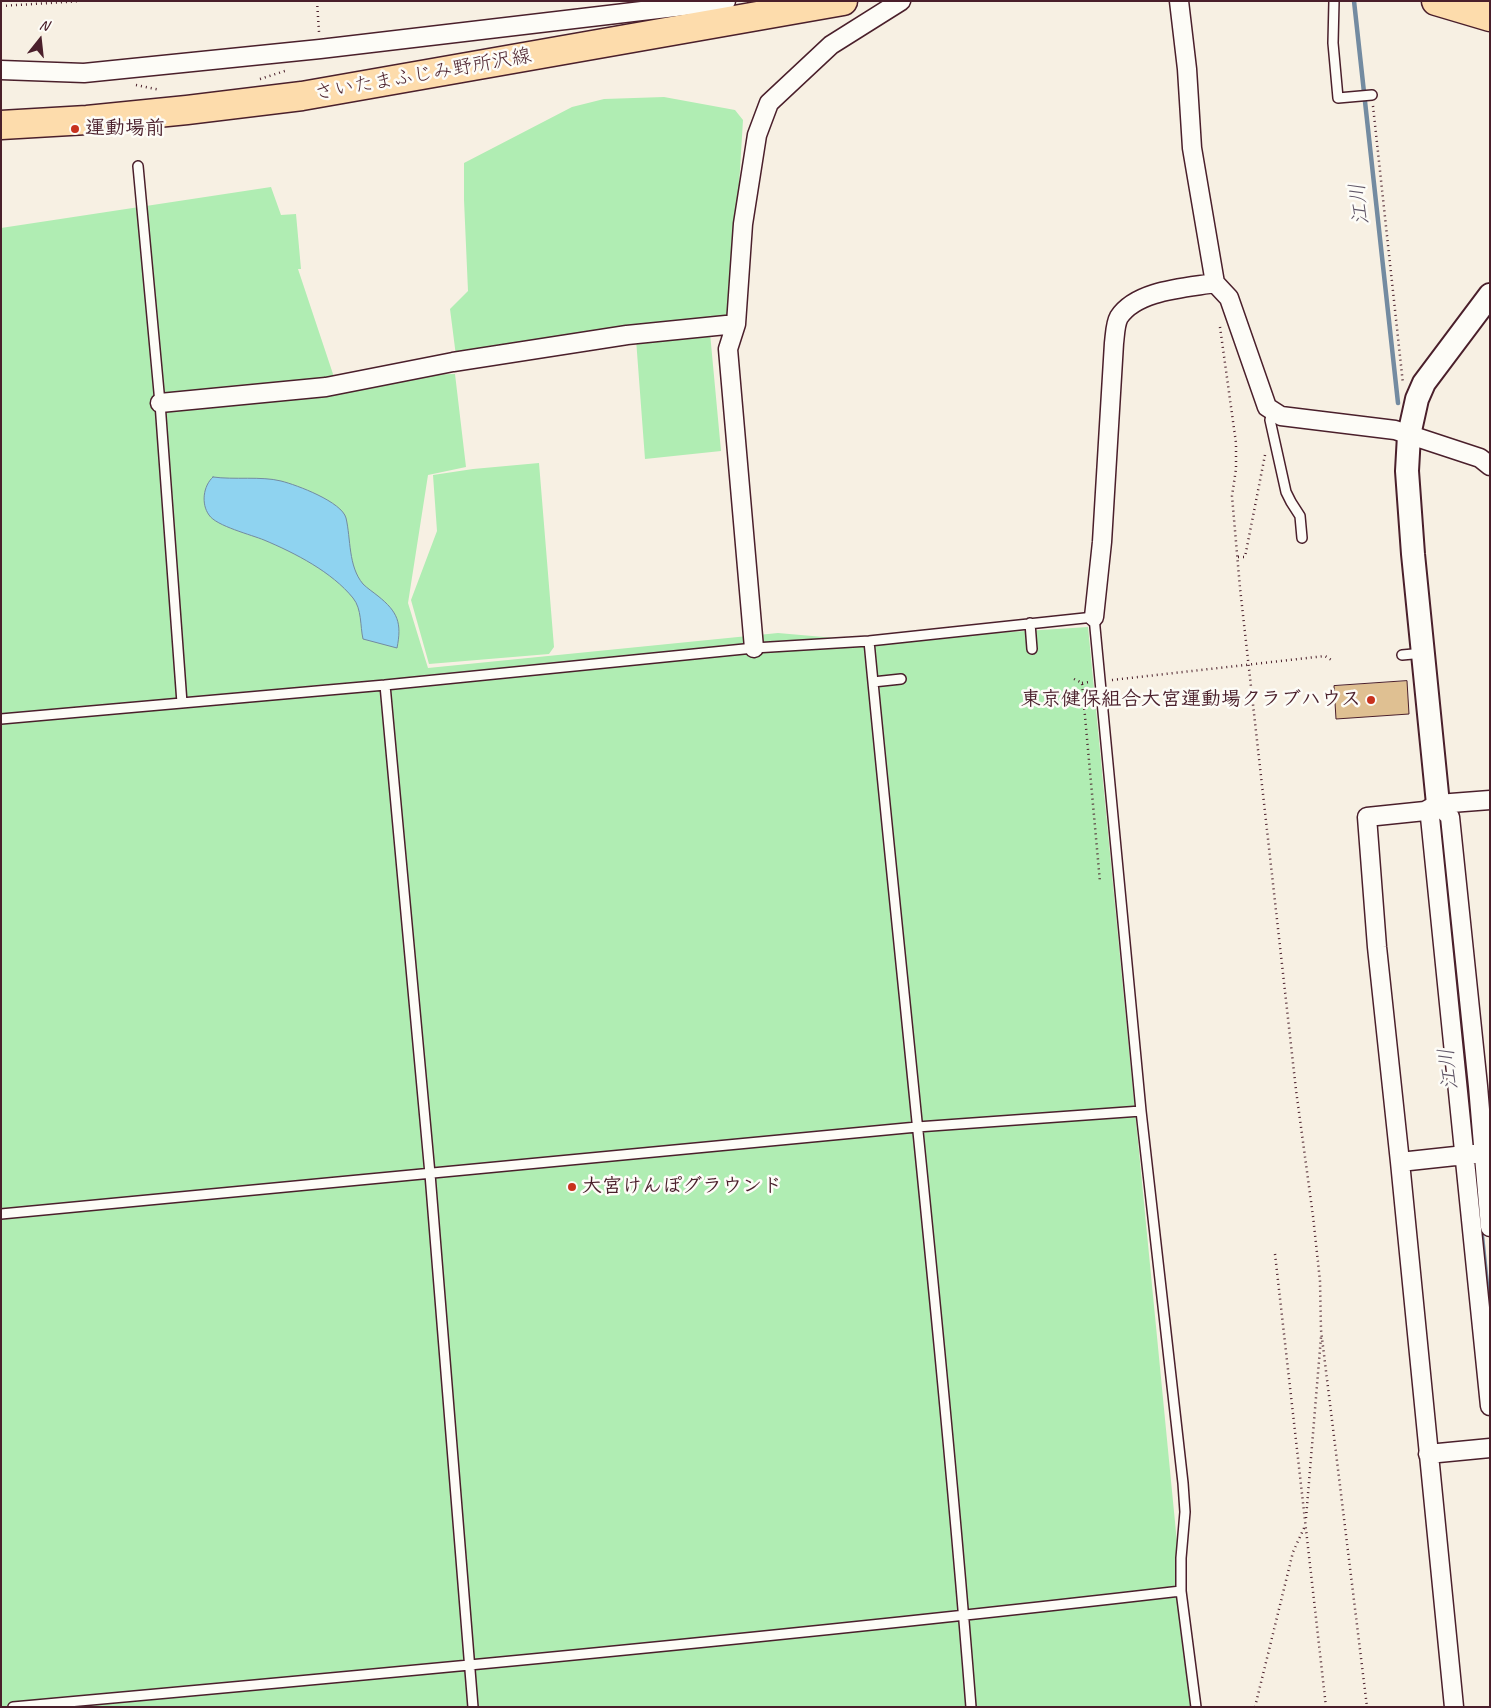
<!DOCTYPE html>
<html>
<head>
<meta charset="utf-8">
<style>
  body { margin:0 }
  #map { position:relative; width:1491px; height:1708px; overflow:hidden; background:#f7f0e3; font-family:Caveat,sans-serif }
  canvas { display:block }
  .frame { position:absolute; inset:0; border:2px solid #4a1f2b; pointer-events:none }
  .north { position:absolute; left:15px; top:15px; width:50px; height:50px; -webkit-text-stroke:4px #fdfcf7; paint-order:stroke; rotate:16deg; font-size:14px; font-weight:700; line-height:20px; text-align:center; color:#4a1f2b }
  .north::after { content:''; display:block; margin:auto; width:18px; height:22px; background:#4a1f2b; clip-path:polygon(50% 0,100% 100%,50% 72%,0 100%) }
</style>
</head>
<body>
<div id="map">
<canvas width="1491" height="1708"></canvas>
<div class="frame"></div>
<div class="north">N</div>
</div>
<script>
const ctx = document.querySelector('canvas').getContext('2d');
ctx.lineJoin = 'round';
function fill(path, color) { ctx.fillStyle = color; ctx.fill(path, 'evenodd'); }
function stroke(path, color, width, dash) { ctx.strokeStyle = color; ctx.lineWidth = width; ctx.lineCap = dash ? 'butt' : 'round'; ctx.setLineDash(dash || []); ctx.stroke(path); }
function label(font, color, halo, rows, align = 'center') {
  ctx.font = font + ' Caveat,"Klee One",sans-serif'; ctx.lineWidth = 5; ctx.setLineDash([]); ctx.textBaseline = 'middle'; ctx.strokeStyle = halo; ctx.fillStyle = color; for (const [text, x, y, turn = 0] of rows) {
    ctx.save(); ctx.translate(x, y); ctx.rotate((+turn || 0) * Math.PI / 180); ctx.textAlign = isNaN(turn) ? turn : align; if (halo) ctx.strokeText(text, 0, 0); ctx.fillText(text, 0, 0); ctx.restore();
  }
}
fill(new Path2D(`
  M664 97 735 110 743 120 731 317 456 356 450 309 468 291 464 200V163L572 107 604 99Z
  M271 187 281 215 296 214 301 269H298L334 377 455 374 466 467 428 475 408 603 428 668 778 633 869 641 1088 627 1193 1707H1V228Z
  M710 333 721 451 645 459 636 339Z
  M539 463 554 647 549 654 429 664 411 600 437 531 433 475 473 469Z`), '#b0edb3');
const water = new Path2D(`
  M213 477C234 480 261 476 281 481 297 485 342 502 346 518 351 539 348 566 363 584 367 588 373 592 378 596 398 612 402 623 397 648L363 639C360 626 362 609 353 598 332 572 295 553 264 540 252 535 216 526 209 515 201 504 203 486 213 477Z`);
fill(water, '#8fd3f0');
stroke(water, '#738ba1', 1);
stroke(new Path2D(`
  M1354 1 1398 403
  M1440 820 1473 1150
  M1474 1158 1490 1314`), '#738ba1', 4.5);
const building = new Path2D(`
  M1407 681 1409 714 1336 719 1334 686Z`);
fill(building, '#dfc092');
stroke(building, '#4a1f2b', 1);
const service = new Path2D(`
  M1334 1 1333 43 1338 98 1372 95
  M138 166 160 403 182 703
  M1272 411 1270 420 1286 492 1291 502 1300 516 1302 538
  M1030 623 1032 649
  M869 641C903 996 943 1351 971 1707
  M1402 655 1424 653
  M873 682 901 679
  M385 685 430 1174 473 1707
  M1 719 385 685 754 648 869 641 1094 617 1141 1111 1183 1483 1185 1512 1181 1558V1591L1196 1707
  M1 1214 917 1127 1141 1111
  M13 1707C402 1672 792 1636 1181 1591`);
const minor = new Path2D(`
  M1179 1 1187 69 1192 148 1215 283 1229 298 1267 407 1281 416 1395 430 1480 458 1490 466
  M1 70 84 73 320 49 726 1
  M160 403 326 387 453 362 627 335 736 324
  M1094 617 1102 542 1114 343C1115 336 1115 324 1119 317 1137 290 1185 288 1215 283
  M754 648 728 349 736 324 743 224 757 135 769 103 831 45 901 1
  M1438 804 1450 817 1478 1086 1490 1227
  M1431 808 1430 817 1490 1406
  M1400 1162 1474 1154
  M1428 1454 1490 1448
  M1454 1707 1400 1162 1377 947 1367 817 1425 811 1438 804 1490 800`);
const tertiary = new Path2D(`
  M1438 804 1413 554 1407 471 1409 435 1417 399 1424 383 1490 295`);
const primary = new Path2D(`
  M1436 1 1490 17
  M1 125 87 120 187 110 302 96 843 1`);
stroke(service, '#4a1f2b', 12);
stroke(minor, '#4a1f2b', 21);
stroke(tertiary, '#4a1f2b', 26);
stroke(primary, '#4a1f2b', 31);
stroke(new Path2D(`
  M317 1 319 32
  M1 6 81 1
  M260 79 288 70
  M136 85 160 90
  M1373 106 1403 384
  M1220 327 1236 443V469L1232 496 1240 588 1296 1090 1313 1216 1320 1281 1321 1330 1367 1707
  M1238 557H1245L1265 455
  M1074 679 1082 683 1100 882
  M1112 680 1325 656 1333 661
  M1082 683 1089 682
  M1275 1254 1326 1707
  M1306 1518 1321 1337
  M1255 1707 1293 1552 1305 1526`), '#4a1f2b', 2.5, [1, 4]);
stroke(service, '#fdfcf7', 9);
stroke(minor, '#fdfcf7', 18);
stroke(tertiary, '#fdfcf7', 22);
stroke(primary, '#fddcac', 28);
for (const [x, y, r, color] of [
  [75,129,5,"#c8321e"],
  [1371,700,5,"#c8321e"],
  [572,1187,5,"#c8321e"]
]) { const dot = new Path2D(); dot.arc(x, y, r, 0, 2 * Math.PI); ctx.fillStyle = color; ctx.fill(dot); stroke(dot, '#fdfcf7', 2); }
label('20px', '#4a1f2b', '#fdfcf7', [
  ["さいたまふじみ野所沢線",423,75,-10]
]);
label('bold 20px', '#4a1f2b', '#fdfcf7', [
  ["運動場前",85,129],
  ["東京健保組合大宮運動場クラブハウス",1361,700,"right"],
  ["大宮けんぽグラウンド",582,1187]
], 'left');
label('italic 21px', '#5f5566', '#fdfcf7', [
  ["江川",1360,204,-96],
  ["江川",1449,1069,-96]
]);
</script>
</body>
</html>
